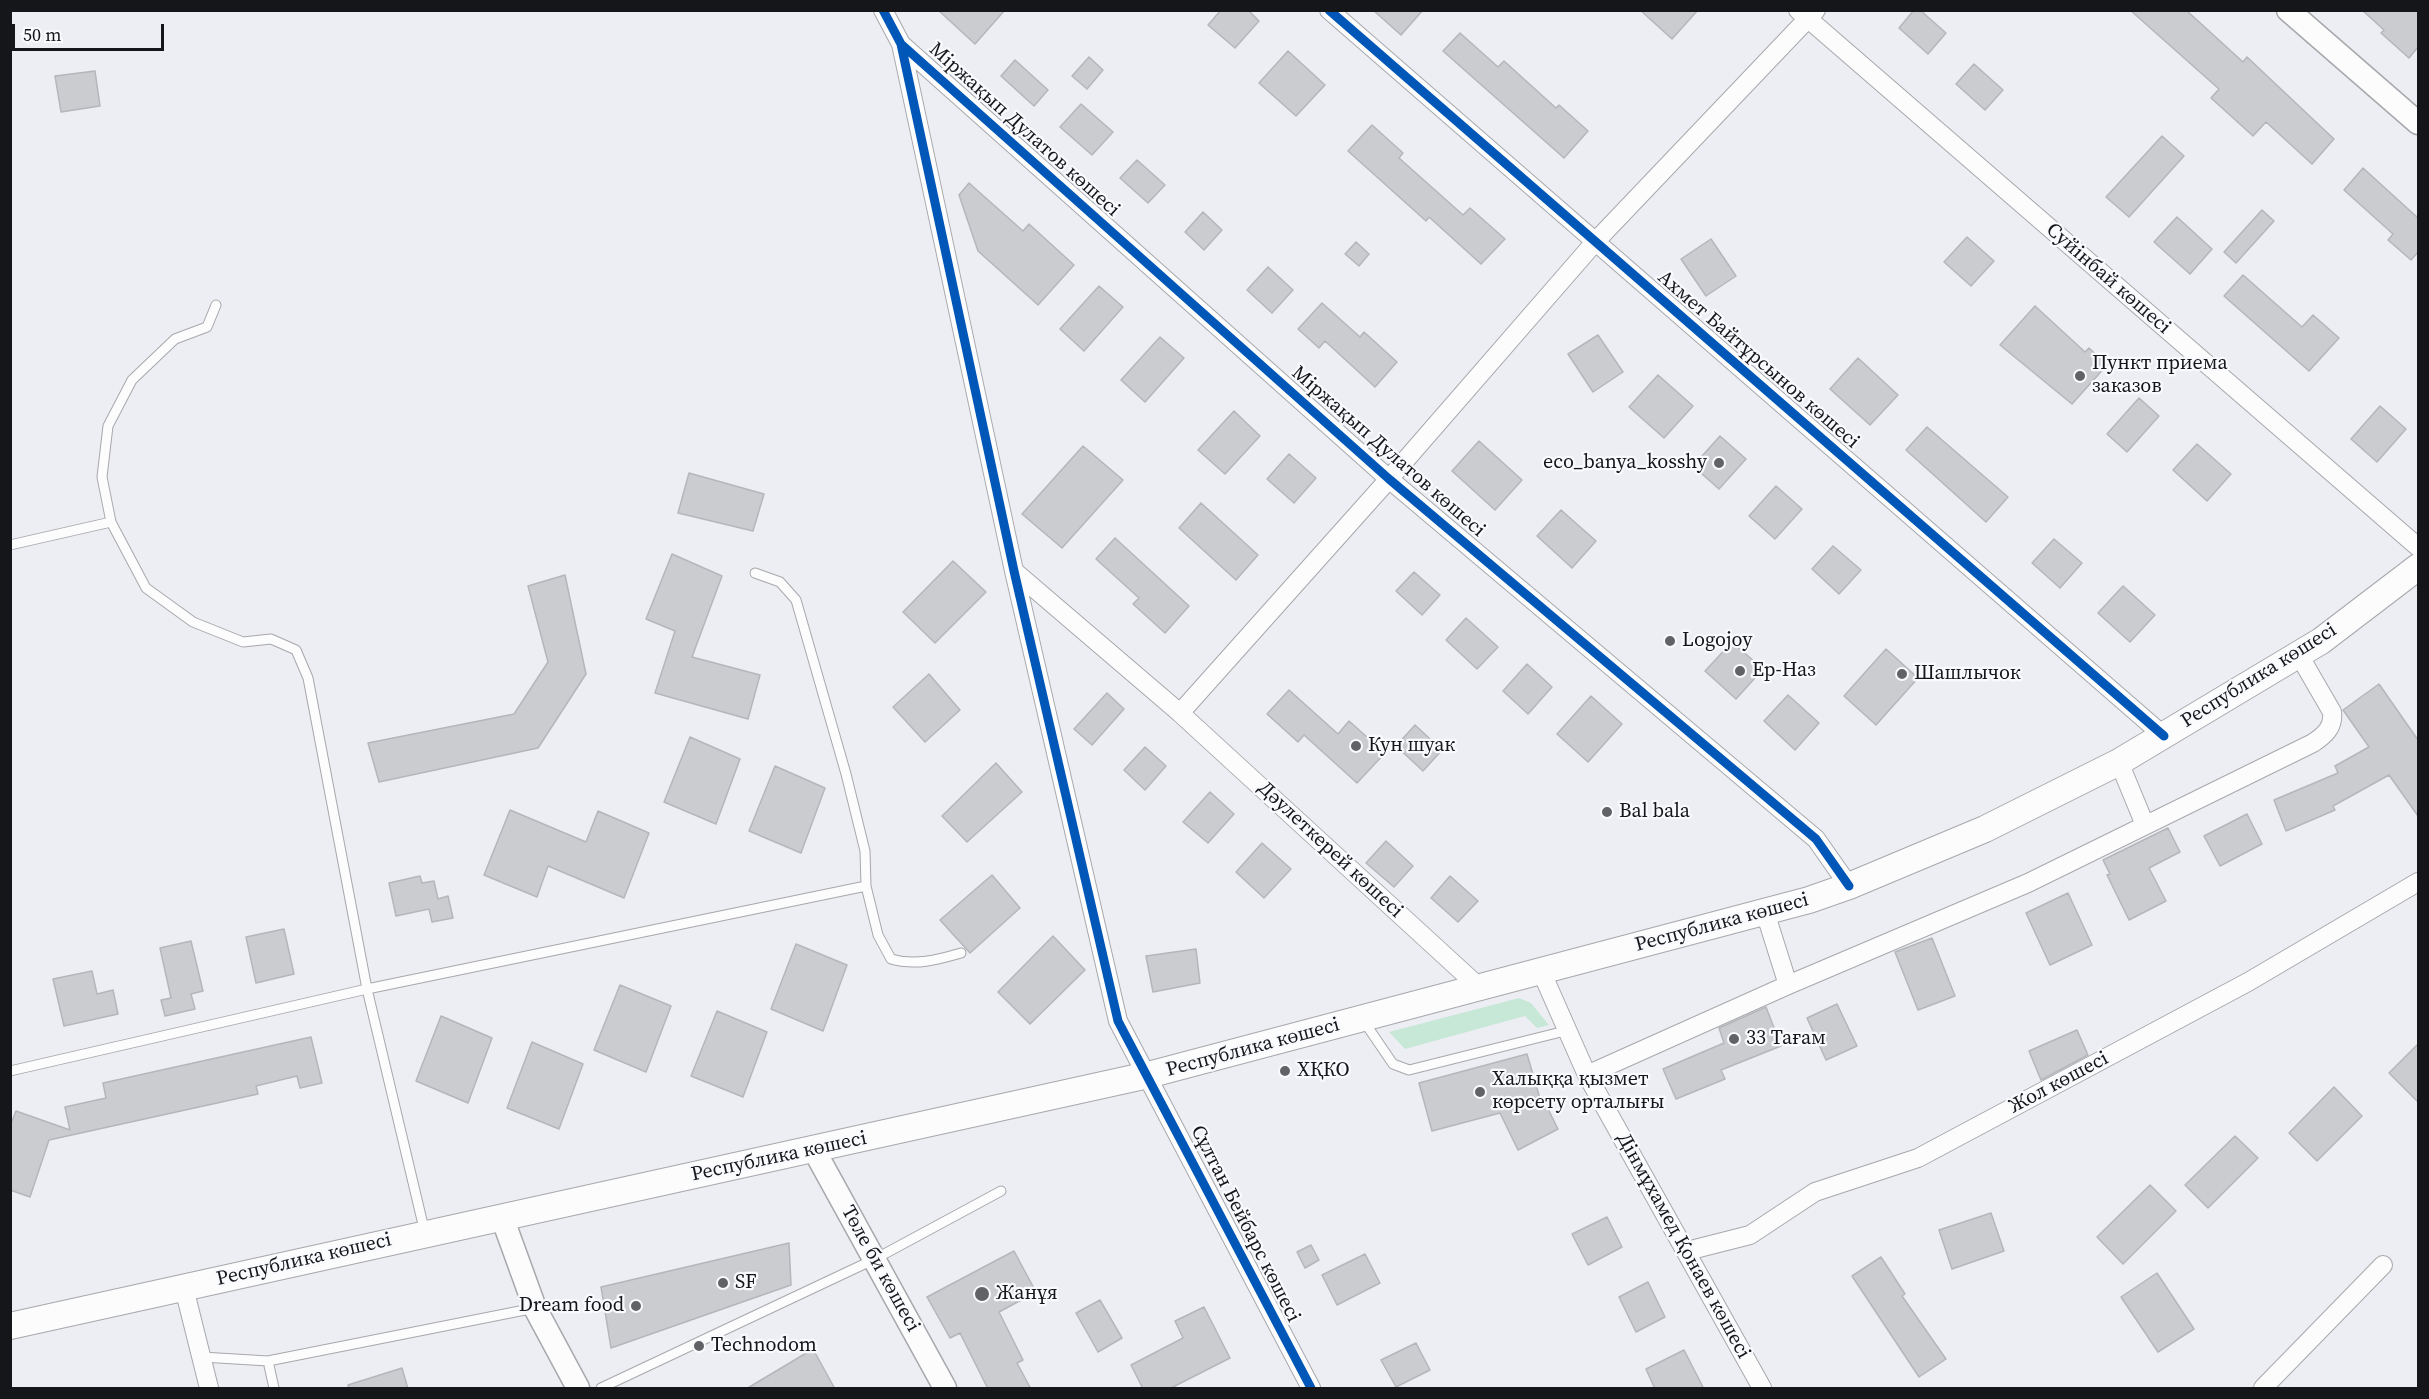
<!DOCTYPE html>
<html>
<head>
<meta charset="utf-8">
<style>
  body { margin:0 }
  #map { position:relative; width:2429px; height:1399px; overflow:hidden; background:#eceef4; font-family:"Source Serif 4",serif }
  canvas { display:block }
  .frame { position:absolute; inset:0; border:12px solid #151619; pointer-events:none }
  .scale { position:absolute; left:12px; top:24px; width:152px; height:27px; box-sizing:border-box; border:3px solid #151619; border-top:0; padding-left:8px; font-size:18px; line-height:21px; white-space:nowrap; color:#151619; -webkit-text-stroke:4px #f8fafe; paint-order:stroke }
</style>
</head>
<body>
<div id="map">
<canvas width="2429" height="1399"></canvas>
<div class="frame"></div>
<div class="scale">50 m</div>
</div>
<script>
const ctx = document.querySelector('canvas').getContext('2d');
ctx.lineJoin = 'round';
function fill(path, color) { ctx.fillStyle = color; ctx.fill(path, 'evenodd'); }
function stroke(path, color, width, dash) { ctx.strokeStyle = color; ctx.lineWidth = width; ctx.lineCap = dash ? 'butt' : 'round'; ctx.setLineDash(dash || []); ctx.stroke(path); }
function label(font, color, halo, rows, align = 'center') {
  ctx.font = font + ' "Source Serif 4",serif'; ctx.lineWidth = 4.5; ctx.setLineDash([]); ctx.textBaseline = 'middle'; ctx.strokeStyle = halo; ctx.fillStyle = color; for (const [text, x, y, turn = 0] of rows) {
    ctx.save(); ctx.translate(x, y); ctx.rotate((+turn || 0) * Math.PI / 180); ctx.textAlign = isNaN(turn) ? turn : align; if (halo) ctx.strokeText(text, 0, 0); ctx.fillText(text, 0, 0); ctx.restore();
  }
}
fill(new Path2D(`
  M1519 998 1531 1003 1549 1025 1537 1028 1525 1016 1405 1049 1389 1032Z`), '#c8e8d7');
const building = new Path2D(`
  M938 10H1005L975 44Z
  M1221 10H1248L1259 21 1235 48 1208 25Z
  M1373 10H1423L1401 35Z
  M1640 10H1698L1672 39Z
  M1914 10H1920L1946 33 1928 54 1899 28Z
  M2130 10H2186L2243 62 2247 57 2334 139 2312 164 2266 122 2253 136 2211 98 2219 89Z
  M2362 10H2418V47L2409 58 2381 33 2384 30Z
  M1460 33 1498 67 1504 61 1556 108 1559 105 1588 131 1564 158 1443 51Z
  M1288 51 1325 85 1296 116 1259 83Z
  M1089 57 1103 70 1087 89 1072 76Z
  M1015 60 1048 90 1034 106 1001 76Z
  M1974 64 2003 90 1985 110 1956 84Z
  M95 71 100 106 61 112 55 76Z
  M1081 104 1113 132 1092 155 1060 127Z
  M1372 125 1403 153 1399 158 1463 215 1470 208 1505 239 1481 264 1429 217 1426 221 1348 151Z
  M2162 136 2184 156 2129 217 2106 197Z
  M1137 160 1165 185 1148 203 1120 178Z
  M2363 168 2418 218V252L2411 260 2388 240 2393 234 2344 190Z
  M969 183 1023 231 1029 224 1074 265 1038 305 978 251 959 195Z
  M2262 210 2274 221 2236 263 2224 252Z
  M1203 212 1222 230 1204 250 1185 232Z
  M2177 217 2212 249 2190 274 2154 242Z
  M1967 237 1994 261 1971 286 1944 262Z
  M1711 239 1736 276 1706 296 1681 259Z
  M1356 242 1369 254 1359 266 1345 254Z
  M1268 267 1293 290 1272 313 1247 290Z
  M2243 275 2302 327 2313 315 2339 338 2309 371 2224 296Z
  M1099 286 1123 307 1084 351 1060 329Z
  M1322 303 1360 337 1364 332 1397 362 1375 387 1325 341 1319 348 1298 329Z
  M2035 306 2085 352 2089 348 2107 365 2072 404 2000 345Z
  M1598 335 1623 372 1593 392 1568 354Z
  M1160 337 1184 358 1145 402 1121 380Z
  M1858 358 1898 395 1870 425 1830 389Z
  M1658 375 1693 406 1664 438 1629 407Z
  M2139 398 2159 416 2127 452 2107 434Z
  M2380 406 2406 429 2377 462 2351 439Z
  M1234 411 1260 436 1225 474 1198 450Z
  M1927 427 2008 497 1986 522 1906 450Z
  M1720 436 1746 459 1719 489 1693 466Z
  M1479 441 1522 480 1495 510 1452 471Z
  M2197 444 2231 474 2207 501 2173 470Z
  M1083 446 1123 480 1062 548 1022 514Z
  M1289 454 1316 478 1294 503 1267 479Z
  M689 473 764 494 753 531 678 513Z
  M1776 486 1802 509 1775 539 1749 516Z
  M1201 503 1258 555 1236 580 1179 528Z
  M1561 510 1596 541 1572 568 1537 536Z
  M1115 538 1189 606 1165 633 1133 604 1139 598 1096 559Z
  M2054 539 2082 563 2060 588 2032 563Z
  M1833 546 1861 570 1839 594 1812 569Z
  M672 554 722 576 692 657 760 675 748 719 655 693 675 631 646 619Z
  M953 561 986 592 935 643 903 612Z
  M1414 572 1440 595 1422 615 1396 591Z
  M565 575 586 674 538 748 379 782 368 743 514 714 548 662 528 586Z
  M2123 586 2155 615 2130 642 2098 613Z
  M1466 618 1498 647 1477 669 1446 640Z
  M1732 642 1763 669 1736 699 1705 671Z
  M1886 649 1918 678 1876 725 1844 696Z
  M1527 664 1552 687 1528 714 1503 691Z
  M929 674 960 710 925 742 893 707Z
  M2379 684 2418 740V816L2389 775 2333 806 2335 810 2286 831 2274 800 2338 773 2335 766 2369 747 2343 710Z
  M1289 690 1338 734 1349 721 1385 753 1357 783 1304 735 1298 742 1267 714Z
  M1107 693 1124 709 1092 745 1074 729Z
  M1788 695 1819 723 1795 750 1764 721Z
  M1591 696 1622 724 1588 762 1557 734Z
  M1415 725 1442 750 1423 771 1396 746Z
  M690 737 740 759 716 824 664 802Z
  M1145 747 1166 766 1145 790 1124 770Z
  M996 763 1022 792 967 842 942 816Z
  M775 766 825 788 801 853 749 831Z
  M1210 792 1234 814 1208 843 1183 822Z
  M510 810 586 842 598 811 649 833 624 898 548 866 537 897 484 875Z
  M2247 814 2262 844 2220 866 2204 836Z
  M2168 828 2180 852 2149 868 2166 901 2129 920 2107 875 2110 874 2103 860Z
  M1386 841 1413 866 1394 887 1366 863Z
  M1262 843 1291 869 1264 898 1236 872Z
  M992 875 1020 908 970 953 940 920Z
  M420 876 422 883 434 881 438 899 448 896 453 918 432 922 429 909 396 916 389 883Z
  M1450 876 1478 901 1458 922 1431 898Z
  M2068 893 2092 945 2050 965 2026 913Z
  M284 929 294 974 256 983 246 937Z
  M1053 936 1085 970 1030 1024 998 992Z
  M1932 938 1955 996 1918 1010 1895 952Z
  M191 941 203 991 191 994 195 1009 165 1016 161 1000 171 998 160 948Z
  M796 944 847 965 823 1031 771 1009Z
  M1196 949 1200 983 1153 992 1146 956Z
  M92 971 97 994 113 990 118 1014 64 1026 53 979Z
  M620 985 671 1006 646 1072 594 1050Z
  M1837 1004 1857 1046 1826 1060 1807 1018Z
  M1766 1007 1781 1046 1721 1070 1725 1079 1676 1099 1663 1069 1724 1043 1719 1028Z
  M717 1011 767 1032 743 1097 691 1076Z
  M441 1016 492 1038 468 1103 416 1081Z
  M2077 1030 2088 1055 2041 1080 2029 1051Z
  M311 1037 322 1083 300 1088 297 1076 256 1086 258 1094 49 1140 30 1197 10 1190V1126L16 1111 70 1130 65 1107 106 1098 103 1083Z
  M532 1042 583 1064 559 1129 507 1108Z
  M2418 1044V1102L2389 1073Z
  M1527 1054 1543 1109 1547 1107 1558 1129 1518 1150 1500 1113 1432 1131 1419 1083Z
  M2334 1087 2362 1116 2317 1161 2289 1133Z
  M2235 1136 2258 1158 2208 1208 2185 1185Z
  M2150 1185 2176 1211 2123 1264 2097 1237Z
  M1991 1213 2004 1251 1952 1269 1939 1230Z
  M1607 1217 1622 1247 1588 1265 1572 1234Z
  M789 1243 791 1285 611 1348 601 1287Z
  M1311 1245 1319 1260 1305 1268 1297 1252Z
  M1014 1251 1036 1292 999 1312 1023 1360 1017 1363 1031 1389H988L960 1333 950 1338 927 1297Z
  M1365 1254 1380 1283 1337 1305 1322 1275Z
  M1881 1257 1905 1294 1902 1296 1946 1359 1919 1377 1852 1276Z
  M2157 1273 2194 1329 2158 1352 2121 1297Z
  M1648 1282 1665 1317 1636 1332 1619 1297Z
  M1100 1300 1122 1338 1098 1352 1076 1313Z
  M1204 1307 1230 1358 1169 1389H1143L1131 1365 1183 1338 1175 1321Z
  M1416 1343 1430 1370 1396 1387 1381 1360Z
  M813 1349 835 1389H746Z
  M1684 1350 1704 1389H1655L1646 1369Z
  M402 1368 408 1389H349L348 1385Z`);
fill(building, '#caccd0');
stroke(building, '#b4b6ba', 1.5);
const service = new Path2D(`
  M216 305 207 327 175 339 132 380 108 426 102 477 111 522 146 588 193 622 243 642 271 639 296 650 308 678 367 989 425 1233
  M10 545 111 522
  M755 573 780 582 796 600 846 774 865 851 866 886 878 935 891 959C915 966 937 960 961 953
  M1363 1020 1393 1064 1409 1070 1565 1031
  M10 1071 367 989 866 886
  M202 1357 268 1361 535 1308
  M268 1361 274 1388
  M601 1388 875 1259 1001 1191`);
const minor = new Path2D(`
  M883 10 901 44 1014 571 1118 1021 1311 1388
  M1329 10 2164 736
  M1798 10 2418 547
  M901 44 1389 479 1816 839 1849 886
  M1014 571 1180 713 1480 988
  M1180 713 1389 479 1595 242 1816 10
  M2119 762 2145 825
  M1765 912 1788 985
  M1542 973 1587 1075 1762 1388
  M1587 1075 1788 985 2028 883 2313 743C2325 735 2334 727 2332 712L2299 655
  M1687 1251 1750 1235 1815 1192 1918 1158 2248 982 2418 882
  M184 1288 209 1388
  M2263 1388 2383 1265`);
const tertiary = new Path2D(`
  M2288 10 2418 123
  M814 1150 945 1388
  M502 1217 535 1308 578 1388`);
const secondary = new Path2D(`
  M10 1326 1148 1075 1809 900 1849 886 1985 829 2119 762 2321 641 2418 567`);
stroke(service, '#a7a8ac', 11);
stroke(minor, '#a7a8ac', 20);
stroke(tertiary, '#a7a8ac', 25);
stroke(secondary, '#a7a8ac', 28);
stroke(service, '#fcfcfd', 9);
stroke(minor, '#fcfcfd', 18);
stroke(tertiary, '#fcfcfd', 22);
stroke(secondary, '#fcfcfd', 26);
stroke(new Path2D(`
  M883 10 901 44 1014 571 1118 1021 1311 1388
  M1329 10 2164 736
  M901 44 1389 479 1816 839 1849 886`), '#0057b8', 9);
for (const [x, y, r, color] of [
  [2080,376,6,"#606266"],
  [1719,463,6,"#606266"],
  [1670,641,6,"#606266"],
  [1740,671,6,"#606266"],
  [1902,674,6,"#606266"],
  [1356,746,6,"#606266"],
  [1607,812,6,"#606266"],
  [1734,1039,6,"#606266"],
  [1285,1071,6,"#606266"],
  [1480,1092,6,"#606266"],
  [723,1283,6,"#606266"],
  [982,1294,8,"#606266"],
  [636,1306,6,"#606266"],
  [699,1346,6,"#606266"]
]) { const dot = new Path2D(); dot.arc(x, y, r, 0, 2 * Math.PI); ctx.fillStyle = color; ctx.fill(dot); stroke(dot, '#f8fafe', 2); }
label('20px', '#151619', '#f8fafe', [
  ["Міржақып Дулатов көшесі",1024,130,42],
  ["Суйінбай көшесі",2108,279,41],
  ["Ахмет Байтұрсынов көшесі",1758,360,41],
  ["Міржақып Дулатов көшесі",1388,452,41],
  ["Республика көшесі",2259,676,-32],
  ["Дәулеткерей көшесі",1330,850,43],
  ["Республика көшесі",1722,923,-15],
  ["Республика көшесі",1253,1048,-15],
  ["Жол көшесі",2059,1083,-28],
  ["Республика көшесі",779,1157,-12],
  ["Сұлтан Бейбарс көшесі",1245,1224,63],
  ["Дінмұхамед Қонаев көшесі",1683,1246,61],
  ["Республика көшесі",304,1260,-13],
  ["Төле би көшесі",880,1269,61]
]);
label('20px', '#151619', '#f8fafe', [
  ["Пункт приема",2092,364],
  ["заказов",2092,387],
  ["eco_banya_kosshy",1707,463,"right"],
  ["Logojoy",1682,641],
  ["Ер-Наз",1752,671],
  ["Шашлычок",1914,674],
  ["Кун шуак",1368,746],
  ["Bal bala",1619,812],
  ["33 Тағам",1746,1039],
  ["ХҚКО",1297,1071],
  ["Халыққа қызмет",1492,1080],
  ["көрсету орталығы",1492,1103],
  ["SF",735,1283],
  ["Жанұя",996,1294],
  ["Dream food",624,1306,"right"],
  ["Technodom",711,1346]
], 'left');
</script>
</body>
</html>
